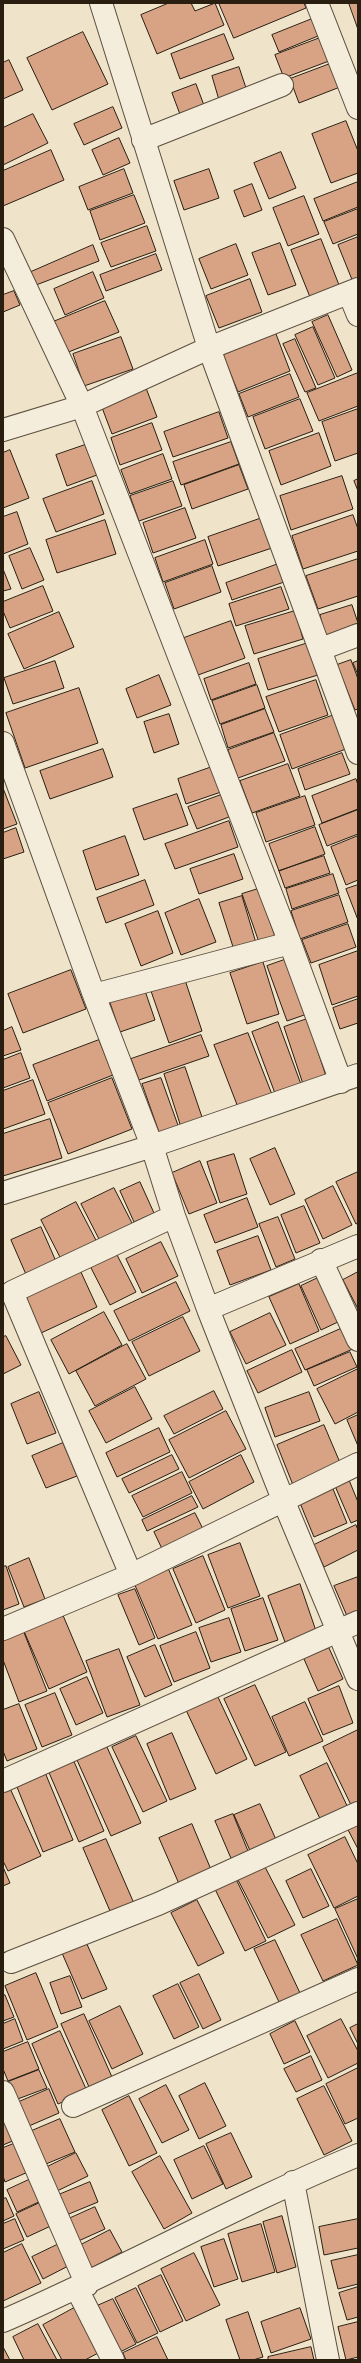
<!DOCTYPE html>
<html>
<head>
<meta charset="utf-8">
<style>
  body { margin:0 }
  #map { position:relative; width:361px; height:2363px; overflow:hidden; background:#efe3c9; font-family:"IM FELL English",serif }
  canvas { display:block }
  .frame { position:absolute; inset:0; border:4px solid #2a1e11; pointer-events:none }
</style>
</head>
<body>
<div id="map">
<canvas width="361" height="2363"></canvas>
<div class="frame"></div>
</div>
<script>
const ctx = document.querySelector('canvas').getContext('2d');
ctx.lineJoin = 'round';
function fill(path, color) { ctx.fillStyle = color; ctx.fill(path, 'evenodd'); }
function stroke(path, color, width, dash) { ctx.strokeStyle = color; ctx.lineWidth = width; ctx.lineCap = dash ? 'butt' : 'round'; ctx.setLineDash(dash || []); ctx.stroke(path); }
const building = new Path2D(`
  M169 3H191L195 11 215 3 224 25 157 54 141 15Z
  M219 3H304L306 8 234 38Z
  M349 3H358V29Z
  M312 19 318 36 279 52 272 35Z
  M83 32 108 84 52 110 27 58Z
  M224 34 234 59 180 79 171 54Z
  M320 38 329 61 284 78 275 55Z
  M9 60 23 90 3 99V63Z
  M330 64 340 87 299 103 290 79Z
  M239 67 247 91 219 100 212 76Z
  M196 84 205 108 181 117 172 93Z
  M113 107 122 128 84 145 74 124Z
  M33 114 48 143 3 165V128Z
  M346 121 358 151V173L331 183 312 134Z
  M119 138 130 163 103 175 92 150Z
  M51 150 64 180 3 206V171Z
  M281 152 296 188 269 199 254 163Z
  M124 169 133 193 88 210 79 187Z
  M209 169 219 198 184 210 174 181Z
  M358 182V207L323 221 314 199Z
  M252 184 262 210 244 217 234 191Z
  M134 195 145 223 100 240 90 211Z
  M304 196 319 234 288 246 273 208Z
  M358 209V234L333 244 324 222Z
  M147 226 156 251 111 267 101 243Z
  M358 237V286L355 287 338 245Z
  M321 239 339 285 310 297 291 250Z
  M280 243 296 285 268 295 252 253Z
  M236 244 248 275 211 289 199 259Z
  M93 245 99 261 36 285 31 272Z
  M156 254 162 270 106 291 100 275Z
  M93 272 104 298 65 315 54 289Z
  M250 279 262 312 219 328 206 296Z
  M14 291 20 305 3 312V295Z
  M105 301 119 332 66 353 53 322Z
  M328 315 352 370 337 377 312 322Z
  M313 327 335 378 318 385 295 335Z
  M276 334 290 371 238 392 223 355Z
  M121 337 133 369 84 386 73 354Z
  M295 339 316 388 305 392 283 344Z
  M358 373V406L319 421 307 393Z
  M290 374 299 397 248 417 239 394Z
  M143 380 157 417 112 434 98 397Z
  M300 399 313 431 265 449 253 417Z
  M358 409V453L335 461 322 422Z
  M219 412 228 438 173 457 164 432Z
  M152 423 162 450 120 465 111 438Z
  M319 433 331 466 281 485 269 451Z
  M231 442 239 464 181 485 173 462Z
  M85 445 97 475 67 486 56 455Z
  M10 450 29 498 3 508V453Z
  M163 454 172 479 130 494 121 470Z
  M239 465 248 489 192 509 184 485Z
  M342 476 353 509 291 530 280 496Z
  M358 479V491L354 481Z
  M92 481 104 514 56 532 43 499Z
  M173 481 182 506 139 521 130 496Z
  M185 508 196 538 153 553 143 523Z
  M17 512 28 544 3 554V517Z
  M353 515 358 529V551L303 569 292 536Z
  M262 518 272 548 218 566 208 537Z
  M105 520 116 554 57 573 46 540Z
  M205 540 213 564 163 582 155 558Z
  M30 548 44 580 22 589 9 556Z
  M358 559V596L318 609 306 576Z
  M281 563 287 581 232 600 226 583Z
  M212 566 221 592 174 609 165 583Z
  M3 569 11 589 3 591Z
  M43 586 53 611 10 628 3 611V602Z
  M281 587 289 609 236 626 229 604Z
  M352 605 358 623 325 636 320 615Z
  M295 611 303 639 254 654 245 626Z
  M59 612 74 647 24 669 8 634Z
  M231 621 245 658 198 675 184 638Z
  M308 643 318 675 268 690 258 659Z
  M351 660 358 679V709L355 710 337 665Z
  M55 661 64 688 13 704 4 678Z
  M358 661V675L353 663Z
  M249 663 256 684 211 700 204 679Z
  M159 675 171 705 137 718 126 689Z
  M316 680 328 715 279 732 266 697Z
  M257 685 265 708 220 724 212 701Z
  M79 688 98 743 25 768 6 713Z
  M265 709 274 732 228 748 221 725Z
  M169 714 179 744 154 753 144 722Z
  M334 715 346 749 292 769 280 735Z
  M274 733 285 761 238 778 228 750Z
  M103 749 113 777 50 799 40 771Z
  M342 753 350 774 305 790 298 769Z
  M288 764 300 796 252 813 240 781Z
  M212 767 221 792 186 804 178 779Z
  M356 779 358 785V809L322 823 312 796Z
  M3 788 17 824 3 829Z
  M177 794 188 825 144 840 133 809Z
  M221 795 229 817 197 829 188 807Z
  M305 796 315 825 266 842 256 813Z
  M358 810V834L327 846 319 825Z
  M229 821 238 847 175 869 165 844Z
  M315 827 325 854 279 871 269 844Z
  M16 828 24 852 3 859V833Z
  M125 836 139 875 96 890 83 851Z
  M358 836V880L346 885 331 847Z
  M234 854 243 879 199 894 190 869Z
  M324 856 330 873 285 888 279 871Z
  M333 874 339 893 292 909 286 889Z
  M145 880 154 905 106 923 97 898Z
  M358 885V920L346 889Z
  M258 889 276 939 260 945 242 894Z
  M339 895 348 922 300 939 291 911Z
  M242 896 256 943 234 950 219 903Z
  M199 899 216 942 181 955 165 913Z
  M158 911 173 953 141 966 125 924Z
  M348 924 356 947 311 963 302 940Z
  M358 951V996L332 1005 319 965Z
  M287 959 307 1014 287 1021 267 966Z
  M263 962 279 1014 247 1024 230 973Z
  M71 970 86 1009 23 1033 8 994Z
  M185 980 202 1031 169 1043 151 991Z
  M142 982 155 1020 120 1032 107 994Z
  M358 999V1023L340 1029 333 1008Z
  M307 1019 326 1076 303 1084 284 1027Z
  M278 1022 302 1087 276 1096 252 1032Z
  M12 1027 21 1050 3 1056V1031Z
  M248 1033 273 1097 239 1110 214 1045Z
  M201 1035 209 1056 139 1080 131 1059Z
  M99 1040 113 1075 47 1101 33 1065Z
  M21 1053 30 1078 3 1088V1060Z
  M185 1067 203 1120 181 1127 164 1074Z
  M112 1078 132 1129 68 1154 48 1103Z
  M161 1078 179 1128 160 1135 142 1084Z
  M33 1080 45 1114 3 1129V1091Z
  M50 1119 62 1158 3 1176V1134Z
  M275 1148 295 1194 270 1205 250 1159Z
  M234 1154 247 1194 220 1203 207 1162Z
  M200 1161 217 1203 189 1214 172 1173Z
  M358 1172V1223L356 1224 336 1182Z
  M140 1182 154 1213 134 1222 120 1191Z
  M333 1186 352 1225 323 1239 305 1200Z
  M114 1188 133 1225 100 1241 81 1204Z
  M247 1198 258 1227 215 1243 204 1215Z
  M76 1202 99 1246 64 1265 41 1220Z
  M304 1206 320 1243 296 1253 281 1215Z
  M278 1217 295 1259 276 1267 259 1224Z
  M41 1227 58 1266 28 1279 11 1240Z
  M258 1236 271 1270 230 1285 217 1251Z
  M161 1242 178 1276 142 1293 126 1259Z
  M115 1251 136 1292 110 1305 89 1264Z
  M80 1270 97 1307 41 1333 23 1296Z
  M358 1272V1309L343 1280Z
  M320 1277 340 1321 321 1330 301 1286Z
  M176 1282 190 1311 129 1341 114 1311Z
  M299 1284 319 1331 290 1344 269 1297Z
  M104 1312 122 1345 69 1374 51 1340Z
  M270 1313 286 1345 246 1364 230 1332Z
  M183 1317 200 1351 149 1376 132 1342Z
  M345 1327 355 1348 305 1370 295 1349Z
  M6 1336 21 1365 3 1374V1337Z
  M127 1344 146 1379 95 1406 76 1371Z
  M292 1350 302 1372 258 1393 247 1371Z
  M350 1352 357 1367 314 1386 307 1370Z
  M358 1369V1412L335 1424 317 1389Z
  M135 1387 152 1419 106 1443 89 1411Z
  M214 1391 223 1409 174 1434 164 1416Z
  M39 1392 56 1433 27 1444 11 1404Z
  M309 1392 320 1421 275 1437 265 1408Z
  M226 1411 246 1449 189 1478 169 1440Z
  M358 1415V1446L347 1420Z
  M324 1425 341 1465 293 1485 277 1445Z
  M159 1428 170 1452 117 1477 106 1453Z
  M63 1443 77 1476 46 1488 32 1456Z
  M172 1455 179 1469 129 1493 122 1479Z
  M241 1455 254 1482 203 1509 189 1482Z
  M182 1472 192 1493 143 1517 132 1496Z
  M349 1480 358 1502V1520L351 1523 335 1486Z
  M333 1489 347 1523 314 1537 300 1503Z
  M192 1496 198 1507 147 1531 142 1520Z
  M195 1513 205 1533 164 1553 154 1532Z
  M356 1525 358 1530V1550L324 1567 314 1545Z
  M240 1543 260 1596 228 1608 208 1555Z
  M203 1556 225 1610 196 1623 173 1569Z
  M29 1558 45 1599 24 1607 8 1567Z
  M6 1566 19 1604 3 1610V1567Z
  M168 1568 192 1625 158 1639 134 1583Z
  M358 1577V1612L347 1616 334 1586Z
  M300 1584 316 1631 285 1642 268 1596Z
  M135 1589 155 1638 139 1645 118 1595Z
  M263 1598 278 1640 245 1651 231 1609Z
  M62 1613 87 1672 49 1689 23 1629Z
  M229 1618 241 1652 211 1662 199 1628Z
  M23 1630 47 1691 19 1702 3 1660V1638Z
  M196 1632 210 1668 174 1682 160 1646Z
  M155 1645 172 1685 145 1697 127 1657Z
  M329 1648 343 1679 318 1691 304 1659Z
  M119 1649 140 1705 107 1717 86 1661Z
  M87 1677 103 1713 76 1725 60 1689Z
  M255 1685 286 1752 255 1766 224 1699Z
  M339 1686 353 1723 323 1735 308 1699Z
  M55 1693 72 1735 42 1747 25 1705Z
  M217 1695 247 1759 216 1774 186 1710Z
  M305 1702 323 1741 289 1756 272 1717Z
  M19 1704 37 1749 7 1761 3 1751V1710Z
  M358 1730V1804L352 1807 323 1747Z
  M172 1733 196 1789 170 1800 147 1744Z
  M136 1736 167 1801 143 1812 112 1747Z
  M107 1747 141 1823 111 1836 77 1760Z
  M72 1757 104 1831 79 1842 47 1768Z
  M327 1763 349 1810 322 1823 300 1776Z
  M44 1770 73 1840 43 1852 15 1782Z
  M8 1784 41 1856 8 1871 3 1861V1786Z
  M260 1804 278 1844 252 1855 234 1815Z
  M233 1814 250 1856 233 1863 215 1821Z
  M358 1818V1849L345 1824Z
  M192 1824 212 1872 180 1886 159 1838Z
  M345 1837 358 1864V1896L334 1908 308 1855Z
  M106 1839 136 1908 113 1918 83 1848Z
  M264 1865 295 1925 268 1938 237 1878Z
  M3 1867 10 1883 3 1886Z
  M311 1869 329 1906 303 1918 286 1881Z
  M235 1877 266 1941 245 1951 214 1887Z
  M358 1899V1959L335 1909Z
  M197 1900 224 1953 198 1966 171 1913Z
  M337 1919 358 1965 323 1981 301 1935Z
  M275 1940 300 1993 279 2002 254 1949Z
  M86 1942 107 1989 82 1999 62 1953Z
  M36 1973 58 2027 27 2040 5 1986Z
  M199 1974 221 2020 203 2029 180 1983Z
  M70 1976 82 2007 61 2014 50 1983Z
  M178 1984 199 2027 174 2039 153 1996Z
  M5 1995 14 2017 3 2021V1996Z
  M120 2006 143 2054 112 2069 89 2021Z
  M84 2014 112 2077 89 2087 61 2024Z
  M15 2019 23 2041 3 2049V2024Z
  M341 2019 358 2051V2063L328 2078 307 2036Z
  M295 2021 310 2052 284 2064 270 2034Z
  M358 2024V2044L350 2028Z
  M60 2031 87 2091 58 2104 32 2044Z
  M28 2042 39 2069 8 2081 3 2069V2052Z
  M311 2056 322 2080 296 2092 284 2069Z
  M358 2068V2118L345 2124 326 2084Z
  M39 2070 47 2088 15 2100 8 2082Z
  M205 2083 226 2126 199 2139 179 2096Z
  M166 2085 189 2130 162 2143 139 2099Z
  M324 2086 352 2141 324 2155 297 2099Z
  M49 2089 59 2113 22 2129 12 2105Z
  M129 2096 157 2153 129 2166 102 2110Z
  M3 2119 15 2140 3 2145Z
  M60 2119 75 2152 41 2166 27 2133Z
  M231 2133 252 2177 226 2189 206 2144Z
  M16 2143 28 2172 5 2182 3 2176V2148Z
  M204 2146 223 2184 192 2199 174 2160Z
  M76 2153 88 2176 55 2192 43 2169Z
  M160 2156 192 2213 164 2229 132 2172Z
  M33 2178 43 2200 17 2212 7 2190Z
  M90 2182 98 2202 64 2216 56 2196Z
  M6 2198 14 2216 3 2221V2199Z
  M44 2201 55 2224 27 2237 16 2214Z
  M95 2207 105 2229 74 2243 64 2221Z
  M282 2216 296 2267 277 2273 263 2222Z
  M15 2219 24 2240 3 2249V2224Z
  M358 2219V2248L324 2255 319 2227Z
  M261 2224 275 2272 242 2282 228 2234Z
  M110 2230 122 2252 89 2269 77 2247Z
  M224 2239 238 2279 214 2287 201 2247Z
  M63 2242 74 2263 43 2279 32 2257Z
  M22 2244 41 2283 3 2301V2253Z
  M194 2253 220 2305 186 2321 161 2269Z
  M358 2255V2284L338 2289 331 2261Z
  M161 2275 183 2321 160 2332 138 2286Z
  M358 2287V2317L347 2320 339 2293Z
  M136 2288 158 2333 137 2343 115 2298Z
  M113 2299 136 2344 120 2352 97 2306Z
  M76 2307 100 2352 85 2360H62L43 2325Z
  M300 2308 311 2339 271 2353 261 2322Z
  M248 2312 263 2357 253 2360H240L226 2320Z
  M358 2322V2357L346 2360 338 2327Z
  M38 2324 57 2360H24L13 2337Z
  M157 2337 168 2360H126L123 2353Z
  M3 2347 10 2360H3Z
  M311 2347 314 2360H268V2357Z`);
fill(building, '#d7a384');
stroke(building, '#2a1e11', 1);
const minor = new Path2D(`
  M101 3 209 348 358 753
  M317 3 358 108
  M143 140 282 85
  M3 239 82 406 290 943 341 1082
  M349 293 358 315
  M3 430 82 406 209 348 358 289
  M321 649 358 635
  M3 743 94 995 152 1146 174 1216 208 1309 284 1502 358 1679
  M94 995 290 943
  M3 1193 152 1146 358 1075
  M321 1260 358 1340
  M208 1309 358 1246
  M131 1575 12 1292 174 1216
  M3 1629 131 1575 358 1464
  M3 1781 358 1622
  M11 1962 158 1904 358 1813
  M3 2092 87 2285
  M73 2106 358 1979
  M293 2182 328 2360
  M77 2289 113 2360
  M3 2321C123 2269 237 2205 358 2155`);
stroke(minor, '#5b4f3f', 24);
stroke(minor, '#f5eddc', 22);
</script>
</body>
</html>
